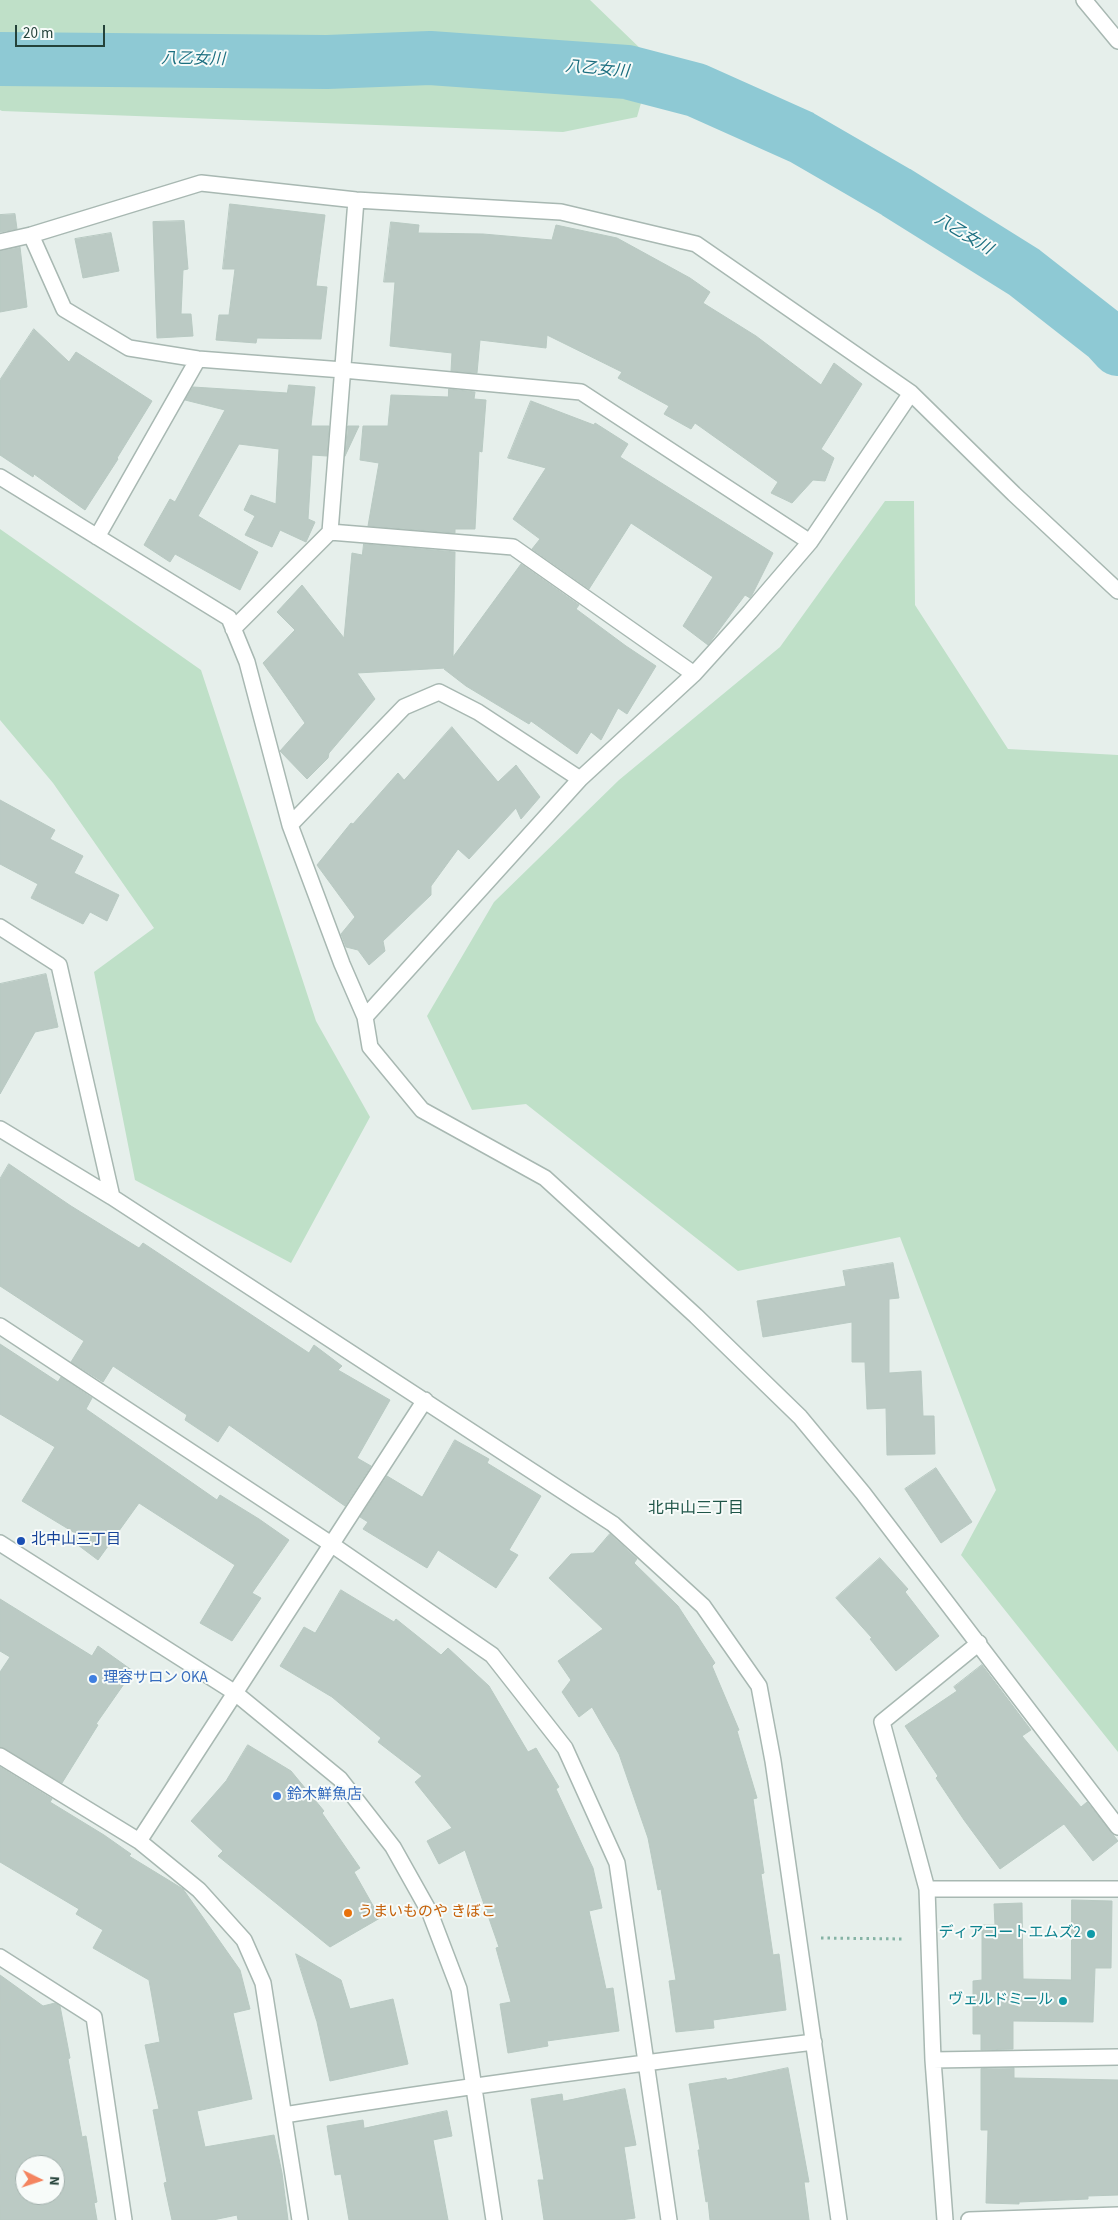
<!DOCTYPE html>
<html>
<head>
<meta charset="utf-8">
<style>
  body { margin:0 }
  #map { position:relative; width:1118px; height:2220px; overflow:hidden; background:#e6efeb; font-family:"Source Sans 3",sans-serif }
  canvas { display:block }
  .north { position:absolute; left:15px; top:2155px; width:50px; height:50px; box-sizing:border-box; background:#f7fbf9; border:1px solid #a3b1ad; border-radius:50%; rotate:94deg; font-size:14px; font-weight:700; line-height:20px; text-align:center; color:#24423a }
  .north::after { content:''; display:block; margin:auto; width:18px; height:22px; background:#f4845f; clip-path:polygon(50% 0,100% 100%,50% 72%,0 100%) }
  .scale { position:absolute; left:15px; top:25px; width:90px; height:22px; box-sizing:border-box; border:2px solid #24423a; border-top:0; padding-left:6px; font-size:15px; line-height:18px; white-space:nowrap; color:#24423a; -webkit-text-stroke:4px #f7fbf9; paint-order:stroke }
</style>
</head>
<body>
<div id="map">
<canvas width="1118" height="2220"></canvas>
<div class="north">N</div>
<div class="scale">20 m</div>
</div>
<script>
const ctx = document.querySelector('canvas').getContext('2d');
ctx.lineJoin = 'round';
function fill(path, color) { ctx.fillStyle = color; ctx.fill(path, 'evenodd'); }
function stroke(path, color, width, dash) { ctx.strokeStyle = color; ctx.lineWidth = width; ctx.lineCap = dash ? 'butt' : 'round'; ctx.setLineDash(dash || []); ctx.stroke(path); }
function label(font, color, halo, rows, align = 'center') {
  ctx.font = font + ' "Source Sans 3","Noto Sans JP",sans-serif'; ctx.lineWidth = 4; ctx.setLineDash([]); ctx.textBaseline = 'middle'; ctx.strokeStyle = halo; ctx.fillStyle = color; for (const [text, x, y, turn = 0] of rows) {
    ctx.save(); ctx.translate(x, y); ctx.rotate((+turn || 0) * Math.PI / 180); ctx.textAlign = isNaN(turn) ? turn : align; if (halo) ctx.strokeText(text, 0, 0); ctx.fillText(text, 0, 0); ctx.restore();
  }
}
fill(new Path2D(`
  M0 0H590L645 53 649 75 637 117 563 132 2 111 0 110Z
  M885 501H914L915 605 1008 749 1118 755V1752L961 1555 996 1490 900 1237 738 1271 526 1104 472 1110 427 1016 494 902 619 780 780 647Z
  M0 529 201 670 316 1021 370 1117 291 1263 135 1180 94 972 154 928 53 783 0 720Z`), '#bfe0c8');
stroke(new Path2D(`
  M0 59 327 62 430 58 627 72 696 90 801 137 896 192 1024 272 1107 337 1118 349`), '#8ec9d4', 54);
const building = new Path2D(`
  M230 204 325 215 316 286 327 287 321 339 257 338 256 343 216 340 219 315H229L235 269H223Z
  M15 214 17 229 0 232V215Z
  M184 221 188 269 183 270 181 314H191L193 336 157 338 153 222Z
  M391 222 419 225 418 233 483 234 552 240 556 225 617 238 690 278 710 292 703 303 756 336 821 385 834 363 862 384 821 449 834 458 825 481 813 480 792 503 771 493 778 482 695 423 691 429 664 414 669 406 618 378 622 372 547 335 546 348 480 340 477 373 451 371 452 353 390 346 395 282H384Z
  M111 233 119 271 83 278 75 239Z
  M20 247 27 307 0 312V251Z
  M34 329 69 362 76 352 152 401 117 458 118 459 85 510 34 474 33 477 0 455V380Z
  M289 385 315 387 311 426H329L327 456 312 455 308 519 315 522 306 542 280 530 272 547 245 535 255 516 244 510 251 495 276 504 279 449 239 444 198 516 258 552 240 590 175 554 170 562 144 545 170 499 175 502 225 410 185 400 193 387 287 393Z
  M449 389 475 392 474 399 486 400 482 452 479 451 475 529H455V533L368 526 379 463 360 460 363 426H388L391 395 448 397Z
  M531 401 594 425 595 423 628 444 620 457 773 553 752 595 750 598 745 595 708 645 683 626 713 577 631 523 589 589 532 549 540 539 513 519 546 468 508 458Z
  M348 426H359L345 456Z
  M364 544 455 552 453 657 521 564 579 605 576 609 626 646 656 666 627 714 618 708 601 740 591 732 577 754 531 721 529 724 466 686 444 669 446 668 357 673 375 699 329 753 328 758 307 779 280 751 305 723 263 663 295 630 277 612 302 585 344 638 352 553 362 555Z
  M452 727 498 782 516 765 540 797 521 819 516 808 469 859 458 849 431 886V895L383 941 385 951 369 965 358 950 346 947 341 934 355 917 317 865 351 823 353 824 398 773 404 780Z
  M0 800 55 830 50 839 83 856 74 873 119 895 107 921 90 912 83 924 31 898 38 884 0 864Z
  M46 974 58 1027 35 1032 0 1094V984Z
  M9 1164 71 1206 139 1248 143 1243 309 1353 314 1345 342 1366 338 1370 390 1400 357 1458 371 1466 345 1506 229 1425 218 1442 185 1420 187 1415 113 1366 103 1382 71 1362 84 1341 0 1286V1179Z
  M893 1263 899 1298 889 1299V1373L921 1371 923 1416H934L935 1454 887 1455 886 1408 867 1409 865 1362H852V1322L763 1337 757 1301 846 1286 843 1271Z
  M0 1344 58 1382 61 1377 92 1398 86 1409 217 1500 220 1495 259 1519 289 1540 252 1593 261 1598 232 1641 200 1623 235 1565 139 1503 98 1560 70 1539 75 1533 22 1501 55 1447 0 1414Z
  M455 1440 489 1459 487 1463 541 1496 509 1550 518 1555 496 1588 438 1550 427 1568 363 1529 368 1522 360 1517 387 1476 422 1497Z
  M936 1468 972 1522 941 1543 905 1489Z
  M610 1534 637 1559 634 1563 678 1606 715 1663 712 1666 739 1730 737 1731 757 1798 753 1799 764 1873 761 1874 773 1955 779 1954 786 2010 713 2020 714 2028 676 2032 669 1981 676 1980 661 1889 658 1890 648 1838 619 1754 592 1707 579 1717 562 1692 571 1680 558 1661 603 1629 549 1578 571 1554 593 1553Z
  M880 1558 908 1589 905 1592 939 1636 896 1671 870 1639 872 1638 836 1598Z
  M341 1590 394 1622 396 1619 441 1655 448 1648 489 1686 528 1752 536 1748 559 1787 556 1789 593 1868 602 1908 589 1911 606 1989 613 1988 619 2031 547 2041 548 2046 508 2053 500 2004 511 2002 496 1948 499 1947 465 1850 439 1864 427 1841 452 1828 415 1782 422 1776 378 1742 381 1738 332 1697 280 1666 304 1627 315 1633Z
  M0 1599 92 1656 98 1646 133 1671 96 1724 98 1725 62 1783 0 1747V1672L10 1657 0 1651Z
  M982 1665 1031 1730 1022 1736 1081 1807 1087 1802 1118 1841 1093 1861 1064 1824 1000 1869 964 1820 936 1778 938 1776 905 1726 957 1691 954 1687Z
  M248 1745 291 1771 324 1811 322 1813 360 1868 354 1872 380 1918 330 1947 218 1856 223 1851 191 1821 226 1781Z
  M0 1767 52 1799 50 1802 104 1835 131 1854 129 1856 183 1889 240 1970 250 2009 233 2013 252 2099 197 2111 205 2147 274 2135 282 2173 288 2220H238L237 2215 213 2220H172L164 2183 167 2182 153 2110 159 2109 145 2045 160 2042 149 1980 93 1948 103 1930 76 1914 79 1909 0 1862Z
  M1072 1900 1112 1901 1111 1968H1095L1093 2022 1013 2021V2049L981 2050V2034H973V1981L982 1980V1925H995L994 1904 1022 1903 1023 1979 1071 1980Z
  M296 1954 341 1980 350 2009 393 1999 408 2064 330 2081 317 2022Z
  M0 1975 43 2006 55 2003 60 2006 70 2058 68 2059 82 2137 86 2136 97 2202 94 2203 97 2220H0ZM25 2165H55V2195H25Z
  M788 2068 809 2182H804L809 2220H710L708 2201 706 2202 698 2150H700L689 2084 726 2078 727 2080Z
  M1014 2068V2078L1118 2080V2195L1088 2196V2199L1019 2202V2204L986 2203 988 2130H981V2069Z
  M625 2089 636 2145 624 2147 635 2218 621 2220H544L538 2180H544L531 2099 562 2094 563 2101Z
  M447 2111 452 2136 433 2140 448 2220H349L341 2174 335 2175 327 2126 363 2120 364 2128Z`);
fill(building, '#bbcac4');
stroke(building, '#b8c9c2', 1);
const minor = new Path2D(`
  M1084 0 1118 41
  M31 235 64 309 129 348 198 359 343 370 581 392 810 542
  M0 242 31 235 201 183 356 200 561 212 696 244 911 393 1014 494 1118 591
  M0 477 229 618 247 662 290 825 342 964 365 1017 370 1047 422 1110 545 1178 696 1316 800 1417 863 1493 1118 1827
  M330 532 513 547 694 674
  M97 537 198 359
  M233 629 330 532 356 200
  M290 825 404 707 439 692 478 712 580 779
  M0 927 59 965 112 1197
  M365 1017 580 779 694 674 750 612 810 542 911 393
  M0 1129 112 1197 613 1524 703 1606 759 1686 773 1761 839 2220
  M0 1326 331 1544 492 1655 565 1748 617 1863 669 2220
  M0 1543 234 1692 340 1779 393 1847 430 1913 459 1989 494 2220
  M0 1756 139 1841 199 1890 244 1940 263 1983 300 2220
  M139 1841 425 1400
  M927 1889H1118
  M0 1957 94 2017 124 2220
  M933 2060 1118 2057
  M284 2115C460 2087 637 2063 814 2042
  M945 2220 933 2060 927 1889 882 1722 979 1643
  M969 2220 1118 2215`);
stroke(minor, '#a8b8b2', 18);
stroke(new Path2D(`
  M821 1938 905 1939`), '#86b3a5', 3, [2.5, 4]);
stroke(minor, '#fff', 15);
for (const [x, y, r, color] of [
  [21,1541,5,"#1a4fb4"],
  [93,1679,5,"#3f7fe0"],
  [277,1796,5,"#3f7fe0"],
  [348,1913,5,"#e8710a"],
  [1091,1934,5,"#0f9aa8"],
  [1063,2001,5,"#0f9aa8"]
]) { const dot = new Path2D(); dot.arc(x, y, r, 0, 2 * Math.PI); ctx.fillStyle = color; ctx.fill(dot); stroke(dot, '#f7fbf9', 2); }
label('15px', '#164399', '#f7fbf9', [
  ["北中山三丁目",31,1541]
], 'left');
label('15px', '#366cbe', '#f7fbf9', [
  ["理容サロン OKA",103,1679],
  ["鈴木鮮魚店",287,1796]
], 'left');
label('15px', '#c56008', '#f7fbf9', [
  ["うまいものや きぼこ",358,1913]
], 'left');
label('15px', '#0d838f', '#f7fbf9', [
  ["ディアコートエムズ2",1081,1934],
  ["ヴェルドミール",1053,2001]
], 'right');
label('italic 16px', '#1c6f80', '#f7fbf9', [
  ["八乙女川",193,60,1],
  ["八乙女川",597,70,5],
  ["八乙女川",963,235,31]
]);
label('16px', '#1f5548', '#f7fbf9', [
  ["北中山三丁目",696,1509]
]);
</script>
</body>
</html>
